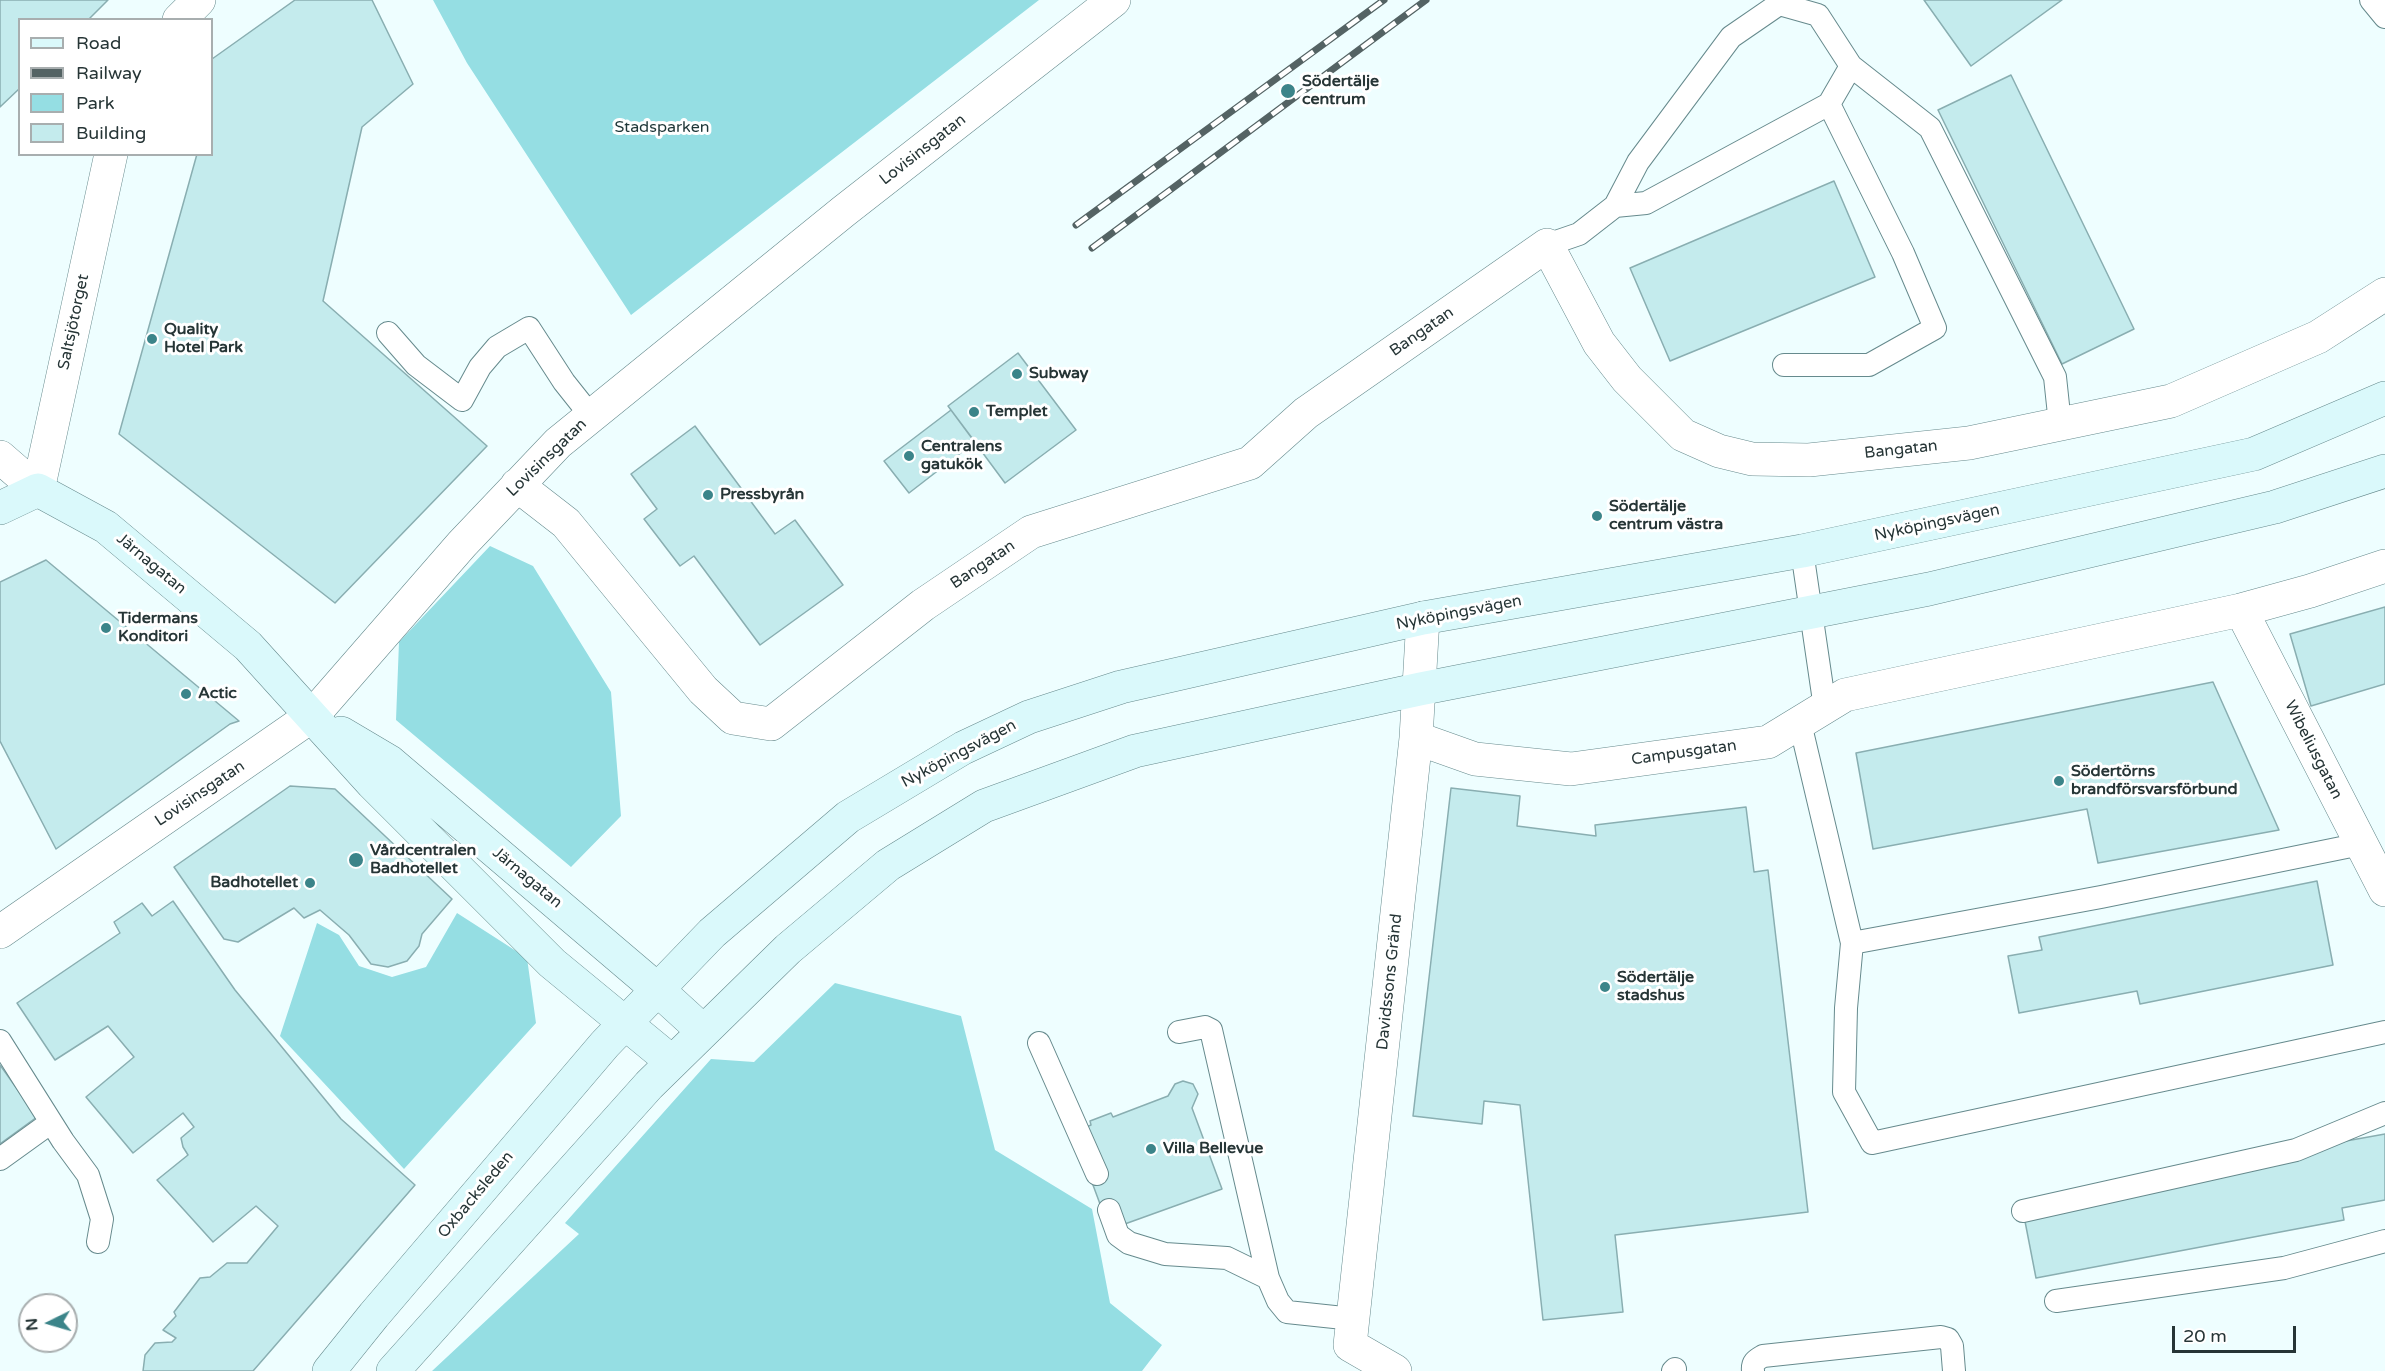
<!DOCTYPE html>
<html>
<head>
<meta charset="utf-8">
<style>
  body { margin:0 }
  #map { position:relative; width:2385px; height:1371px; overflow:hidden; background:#eefeff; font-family:"Varela Round",sans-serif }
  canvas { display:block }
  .legend { position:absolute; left:18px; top:18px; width:195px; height:138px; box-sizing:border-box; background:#fff; border:2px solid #a8aeaf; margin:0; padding:8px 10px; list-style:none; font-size:18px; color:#263536 }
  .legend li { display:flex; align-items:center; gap:12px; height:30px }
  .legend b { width:30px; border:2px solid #a8aeaf }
  .north { position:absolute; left:18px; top:1293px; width:60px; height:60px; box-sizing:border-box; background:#fff; border:2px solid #a8aeaf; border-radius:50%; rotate:265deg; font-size:16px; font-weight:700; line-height:24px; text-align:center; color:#263536 }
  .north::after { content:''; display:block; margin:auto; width:21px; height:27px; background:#3b8489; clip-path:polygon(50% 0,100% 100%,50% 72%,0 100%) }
  .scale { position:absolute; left:2172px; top:1326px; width:124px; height:27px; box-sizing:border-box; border:3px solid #263536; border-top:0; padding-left:8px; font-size:18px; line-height:21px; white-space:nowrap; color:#263536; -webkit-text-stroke:4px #fff; paint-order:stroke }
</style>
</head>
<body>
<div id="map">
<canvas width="2385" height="1371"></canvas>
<ul class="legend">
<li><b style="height:8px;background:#daf9fb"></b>Road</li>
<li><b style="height:8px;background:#546364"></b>Railway</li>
<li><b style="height:16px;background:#95dee3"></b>Park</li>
<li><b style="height:16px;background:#c4ebed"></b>Building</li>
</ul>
<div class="north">N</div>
<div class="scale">20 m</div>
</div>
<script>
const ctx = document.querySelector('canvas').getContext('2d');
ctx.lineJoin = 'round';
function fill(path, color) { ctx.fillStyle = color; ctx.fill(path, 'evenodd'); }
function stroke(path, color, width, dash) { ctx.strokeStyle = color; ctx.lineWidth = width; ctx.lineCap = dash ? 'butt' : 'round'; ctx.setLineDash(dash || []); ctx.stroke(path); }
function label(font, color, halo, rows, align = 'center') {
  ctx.font = font + ' "Varela Round",sans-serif'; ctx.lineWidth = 6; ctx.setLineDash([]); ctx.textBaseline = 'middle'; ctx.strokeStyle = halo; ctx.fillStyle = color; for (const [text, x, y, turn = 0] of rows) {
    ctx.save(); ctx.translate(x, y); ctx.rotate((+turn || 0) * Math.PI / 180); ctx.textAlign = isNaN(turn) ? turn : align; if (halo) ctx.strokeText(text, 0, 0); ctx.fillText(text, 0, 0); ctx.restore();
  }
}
fill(new Path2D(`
  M433 0H1039L631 315 467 63Z
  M490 546 533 566 611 692 621 816 571 867 396 720 399 642Z
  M457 913 527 958 536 1023 404 1169 280 1036 317 923 339 935 359 966 392 977 426 967Z
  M835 983 961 1016 995 1150 1092 1209 1110 1303 1162 1345 1142 1371H432L579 1234 565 1223 711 1059 754 1062Z`), '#95dee3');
const building = new Path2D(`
  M0 0H108L88 20H20V88L0 107Z
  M295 0H372L413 84 362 127 323 301 487 446 335 603 119 434 197 154H212V59Z
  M1924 0H2062L1971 66Z
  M2011 75 2134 329 2062 364 1938 110Z
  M1834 181 1875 277 1670 361 1630 268Z
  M1018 353 1076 430 1005 483 948 406Z
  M951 410 975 442 909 493 884 461Z
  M695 426 775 534 795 520 843 585 760 645 694 556 680 566 644 519 657 509 631 474Z
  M46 560 239 721 230 724 56 849 0 741V582Z
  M2385 607V684L2311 706 2290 634Z
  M2213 682 2279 830 2098 863 2087 809 1873 849 1856 753Z
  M290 786 335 789 452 899 422 934 419 946 407 961 388 967 371 964 349 935 320 910 304 918 294 908 238 942 224 939 174 867Z
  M1451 788 1520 796 1517 826 1596 836 1595 825 1746 807 1754 872 1768 870 1808 1212 1615 1235 1623 1312 1543 1320 1520 1105 1484 1101 1482 1124 1413 1116Z
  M2317 881 2333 965 2140 1004 2137 991 2019 1013 2008 956 2042 950 2039 937Z
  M173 901 235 990 341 1119 415 1185 253 1371H143L145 1355 155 1343 172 1342 176 1338 163 1330 176 1316 174 1312 200 1278 210 1277 227 1263H247L278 1226 256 1206 213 1242 157 1180 188 1155 183 1147 181 1138 194 1127 183 1113 133 1153 86 1097 134 1057 108 1026 55 1060 17 1003 120 933 114 922 142 903 152 916Z
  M0 1065 37 1117 0 1144Z
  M1183 1081 1193 1084 1198 1094 1192 1108 1222 1189 1122 1225 1103 1212 1090 1177 1086 1127 1091 1125 1090 1121 1111 1113 1113 1117 1168 1096 1175 1084Z
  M2385 1134V1200L2342 1208 2344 1220 2036 1278 2023 1211 2296 1150Z`);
fill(building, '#c4ebed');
stroke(building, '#89aeb1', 1.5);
const lane = new Path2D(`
  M2371 0 2385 17
  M1615 206 1646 203 1829 104 1851 66
  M1547 245 1579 234 1615 206 1638 162 1731 37 1779 4 1818 15 1851 66 1930 128 2055 377 2060 424
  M388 333 416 365 462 400 480 367 497 347 529 328 564 382 591 416
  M1784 365H1869L1935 328 1903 253 1829 104
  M1802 551 1825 708
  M1800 723 1852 943 1846 1008 1844 1092 1872 1143 2385 1032
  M1852 943 2101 897 2361 844
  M1179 1032 1205 1027 1211 1030 1268 1278 1278 1301 1287 1312 1353 1319
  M0 1041 63 1141 88 1175 102 1219 98 1242
  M1039 1043 1097 1174
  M0 1159 50 1123
  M1109 1210 1118 1235 1129 1243 1165 1254 1227 1258 1268 1278
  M2023 1211 2296 1150 2385 1113
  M2056 1301 2284 1268 2385 1241
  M1673 1371 1675 1369
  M1753 1371C1752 1362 1756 1360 1763 1356L1941 1337 1948 1339 1952 1346 1954 1371`);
const street = new Path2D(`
  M179 20 199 0
  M0 457 38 490 111 154
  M517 485 566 523 703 690 733 718 771 724 923 605 1031 532 1250 463 1306 413 1547 245 1599 343 1627 379 1683 435 1719 451 1752 459 1809 460 1969 443 2171 401 2318 337 2385 294
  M2241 610 2385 890
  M1416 738 1475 759 1571 769 1768 742 1845 695 2241 610 2310 591 2385 566
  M0 932 313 715 462 544 558 443 844 211 1114 0
  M1395 1371 1350 1345 1416 738 1423 618`);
const secondary = new Path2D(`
  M0 508 38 490 106 527 248 646 372 783 552 963 671 1061
  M341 733 390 762 657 989 703 1031
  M329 1371 374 1315 605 1044 712 933 848 817 963 748 1029 717 1121 687 1423 618 1802 551 2254 454 2385 398
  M393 1371 649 1085 788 949 888 865 984 806 1135 751 1420 689 1929 589 2275 507 2385 471`);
stroke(lane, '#668a8d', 24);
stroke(street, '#668a8d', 34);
stroke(secondary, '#668a8d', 34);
stroke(lane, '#fff', 22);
stroke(street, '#fff', 33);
stroke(secondary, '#daf9fb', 33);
const rail = new Path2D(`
  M1076 225 1384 0
  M1092 248 1426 0`);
stroke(rail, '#546364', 7);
stroke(rail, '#fff', 4.5, [14]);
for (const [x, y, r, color] of [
  [1288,91,8,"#3b8489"],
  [152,339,6,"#3b8489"],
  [1017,374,6,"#3b8489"],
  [974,412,6,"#3b8489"],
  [909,456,6,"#3b8489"],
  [708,495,6,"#3b8489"],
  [1597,516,6,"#3b8489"],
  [106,628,6,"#3b8489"],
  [186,694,6,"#3b8489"],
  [2059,781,6,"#3b8489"],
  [356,860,8,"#3b8489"],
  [310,883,6,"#3b8489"],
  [1605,987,6,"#3b8489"],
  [1151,1149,6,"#3b8489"]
]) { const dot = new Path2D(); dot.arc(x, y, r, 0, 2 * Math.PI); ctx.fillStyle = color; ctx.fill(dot); stroke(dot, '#fff', 2); }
label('bold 16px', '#263536', '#fff', [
  ["Södertälje",1302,82],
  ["centrum",1302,100],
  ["Quality",164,330],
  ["Hotel Park",164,348],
  ["Subway",1029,374],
  ["Templet",986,412],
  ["Centralens",921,447],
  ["gatukök",921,465],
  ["Pressbyrån",720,495],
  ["Södertälje",1609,507],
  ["centrum västra",1609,525],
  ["Tidermans",118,619],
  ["Konditori",118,637],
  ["Actic",198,694],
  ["Södertörns",2071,772],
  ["brandförsvarsförbund",2071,790],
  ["Vårdcentralen",370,851],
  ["Badhotellet",370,869],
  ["Badhotellet",298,883,"right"],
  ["Södertälje",1617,978],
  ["stadshus",1617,996],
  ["Villa Bellevue",1163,1149]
], 'left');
label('16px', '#1e3637', '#fff', [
  ["Stadsparken",662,128]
]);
label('16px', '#263536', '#fff', [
  ["Lovisinsgatan",923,150,-38],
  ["Saltsjötorget",74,322,-78],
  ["Bangatan",1422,332,-35],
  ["Bangatan",1901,450,-6],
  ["Lovisinsgatan",547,458,-44],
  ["Nyköpingsvägen",1937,523,-12],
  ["Järnagatan",151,564,40],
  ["Bangatan",983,565,-34],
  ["Nyköpingsvägen",1459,613,-11],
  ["Wibeliusgatan",2313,750,63],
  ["Campusgatan",1684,753,-8],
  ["Nyköpingsvägen",959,754,-28],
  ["Lovisinsgatan",200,794,-34],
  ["Järnagatan",527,878,40],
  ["Davidssons Gränd",1390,982,-84],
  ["Oxbacksleden",476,1195,-50]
]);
</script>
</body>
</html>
